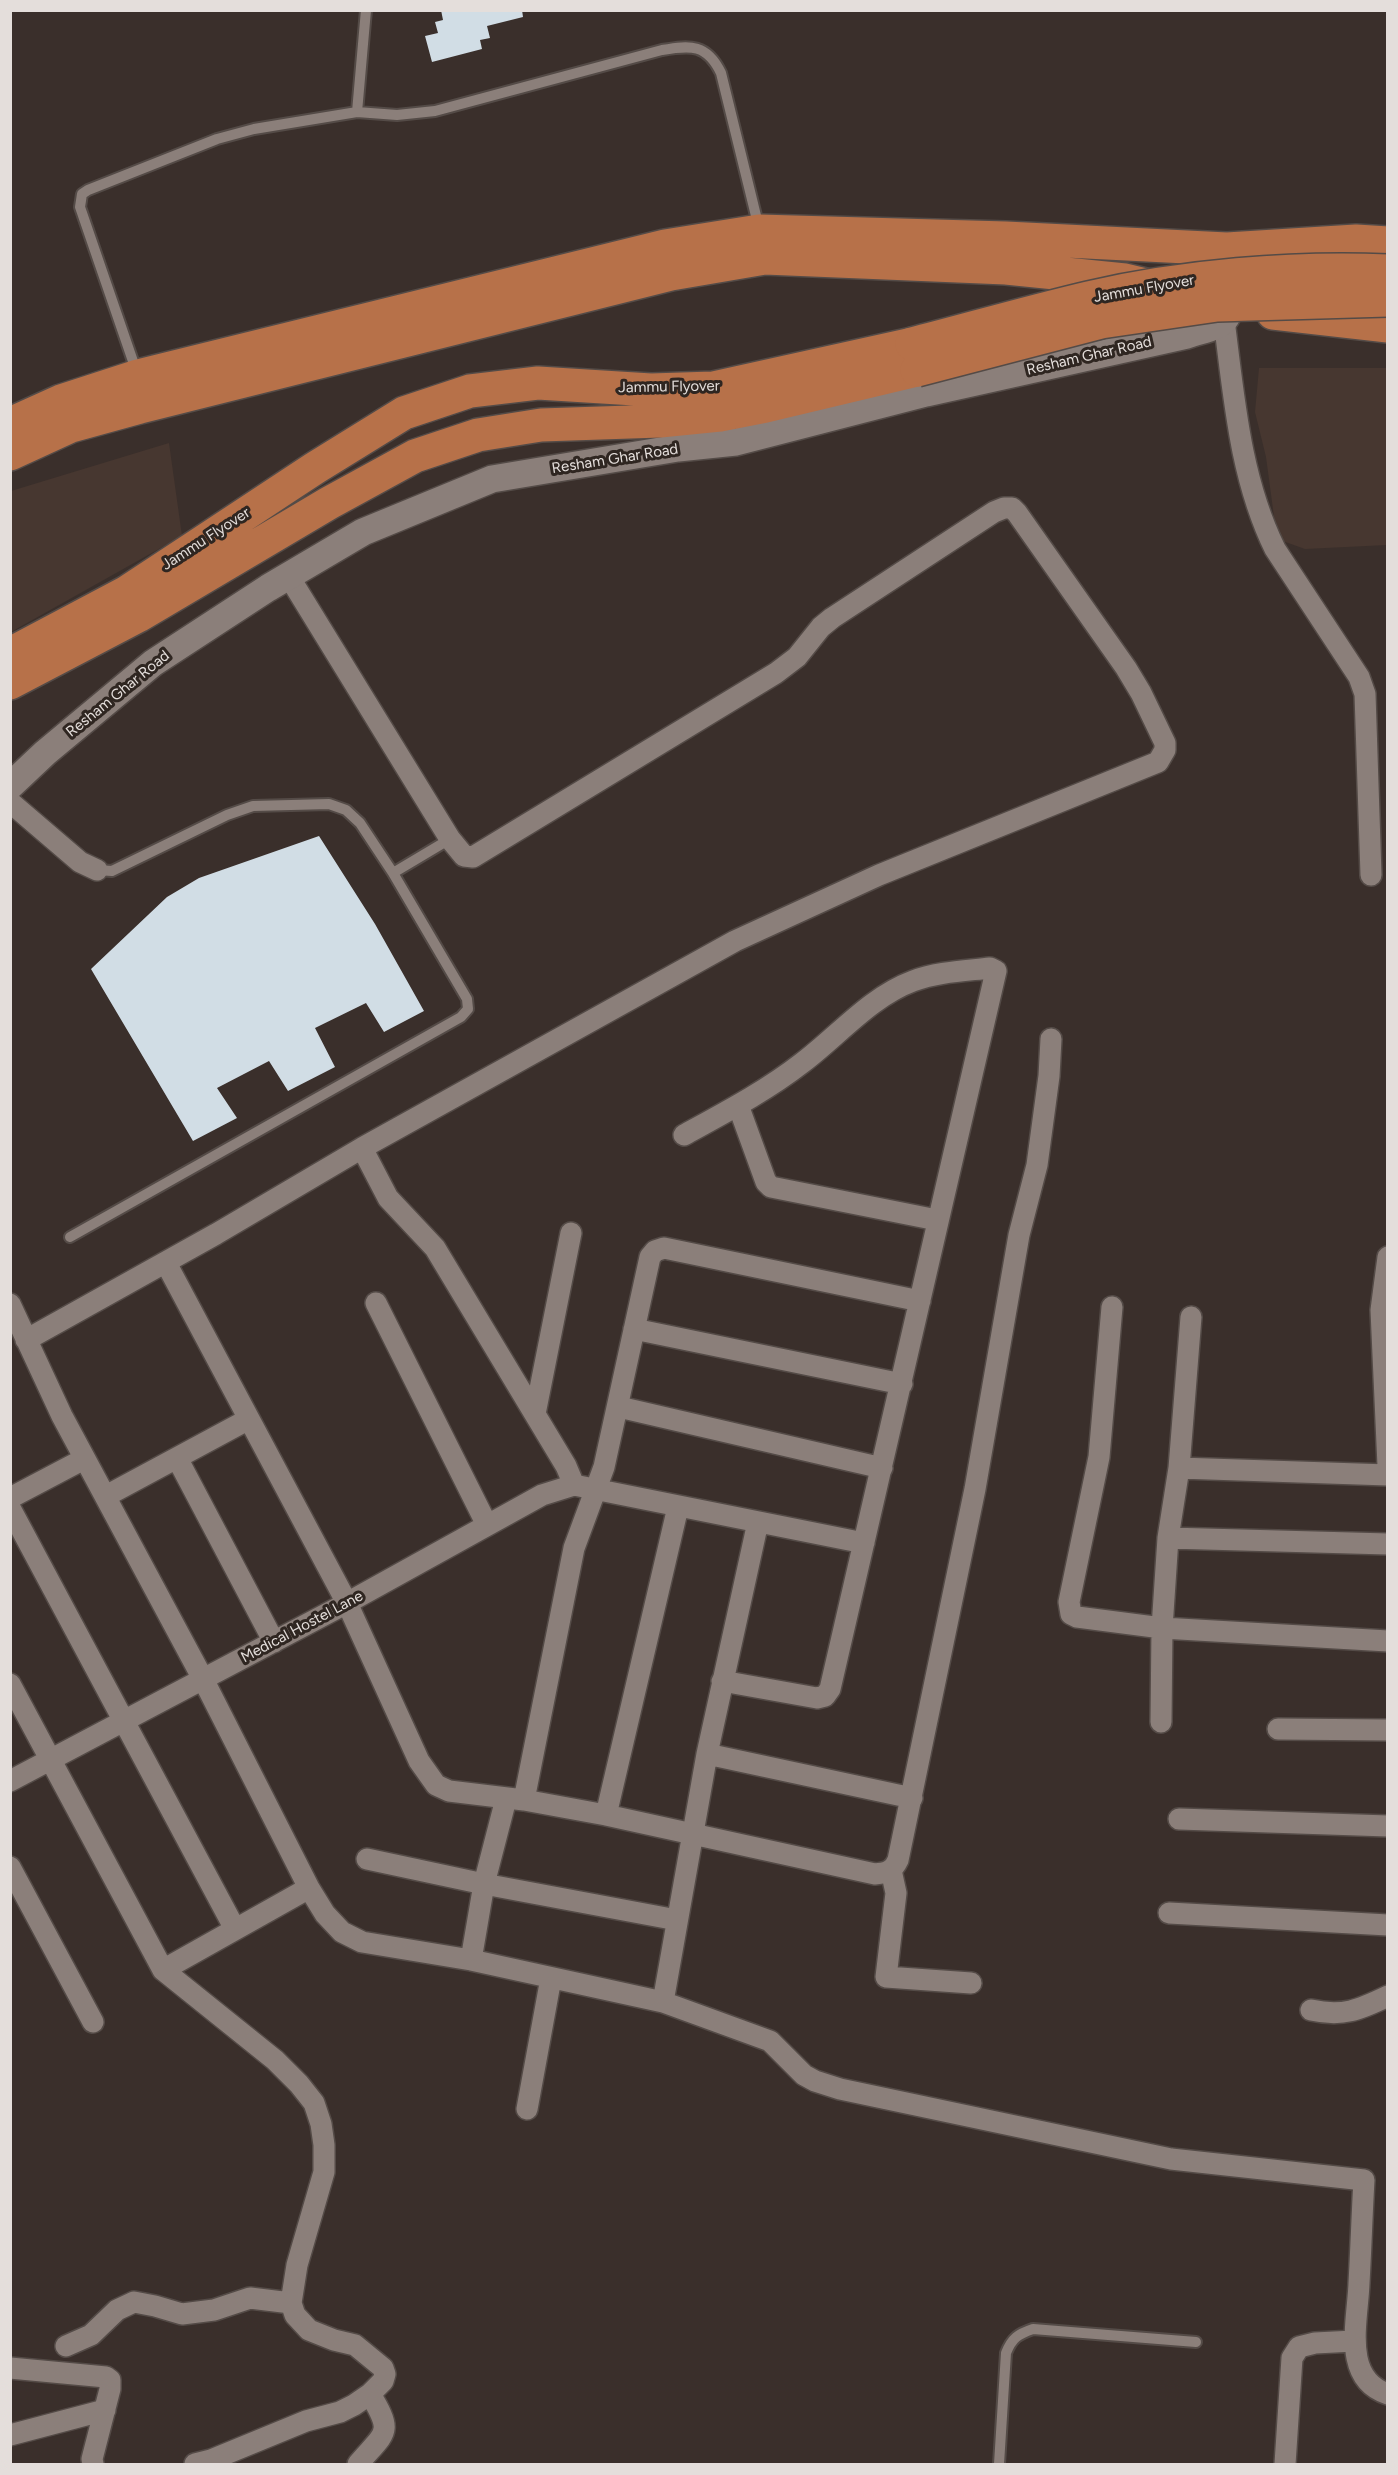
<!DOCTYPE html>
<html>
<head>
<meta charset="utf-8">
<style>
  body { margin:0 }
  #map { position:relative; width:1398px; height:2475px; overflow:hidden; background:#3a2f2b; font-family:Figtree,sans-serif }
  canvas { display:block }
  .frame { position:absolute; inset:0; border:12px solid #e4dedb; pointer-events:none }
</style>
</head>
<body>
<div id="map">
<canvas width="1398" height="2475"></canvas>
<div class="frame"></div>
</div>
<script>
const ctx = document.querySelector('canvas').getContext('2d');
ctx.lineJoin = 'round';
function fill(path, color) { ctx.fillStyle = color; ctx.fill(path, 'evenodd'); }
function stroke(path, color, width, dash) { ctx.strokeStyle = color; ctx.lineWidth = width; ctx.lineCap = dash ? 'butt' : 'round'; ctx.setLineDash(dash || []); ctx.stroke(path); }
function label(font, color, halo, rows, align = 'center') {
  ctx.font = font + ' Figtree,sans-serif'; ctx.lineWidth = 6; ctx.setLineDash([]); ctx.textBaseline = 'middle'; ctx.strokeStyle = halo; ctx.fillStyle = color; for (const [text, x, y, turn = 0] of rows) {
    ctx.save(); ctx.translate(x, y); ctx.rotate((+turn || 0) * Math.PI / 180); ctx.textAlign = isNaN(turn) ? turn : align; if (halo) ctx.strokeText(text, 0, 0); ctx.fillText(text, 0, 0); ctx.restore();
  }
}
fill(new Path2D(`
  M1259 368H1387V545L1305 549 1277 539 1266 457 1255 412Z
  M169 443 182 536 11 632V491Z`), '#473730');
fill(new Path2D(`
  M441 10H522L523 17 487 26 490 38 480 40 482 49 432 62 425 36 438 33 435 22 443 20Z
  M319 836 375 924 424 1011 384 1032 366 1003 315 1028 335 1067 288 1091 269 1061 217 1088 237 1118 193 1141 91 969 167 897 199 878Z`), '#d1dde5');
const service = new Path2D(`
  M357 112 366 10
  M137 373 80 207 82 194 88 190 217 139 254 129 357 112 397 115 435 111 662 50C691 45 707 44 721 73L759 228
  M97 870 112 871 227 815 253 806 329 804 346 810 360 823 393 873 450 839
  M70 1237 461 1017 468 1009 467 999 393 873
  M999 2464 1006 2353C1012 2338 1018 2334 1033 2329L1196 2342`);
const minor = new Path2D(`
  M1224 320C1234 397 1240 478 1275 549L1359 677 1365 694 1371 875
  M10 802 80 862 97 870
  M738 1105 766 1182 771 1187 937 1220
  M684 1135C724 1113 766 1091 802 1063 838 1036 870 997 913 981 937 972 964 971 990 968L996 971 830 1689 825 1696 817 1698 722 1681
  M362 1148 388 1198 435 1248 566 1466 574 1485
  M1388 1257 1381 1310 1388 1466
  M166 1263 347 1603 419 1761 436 1785 449 1791 524 1800 606 1815 875 1874C887 1873 893 1871 898 1860L975 1489 1019 1235 1037 1165 1049 1076 1051 1039
  M376 1303 487 1525
  M10 1304 62 1416 203 1679 309 1888 325 1914 342 1932 362 1942 471 1960 663 2002 770 2041 804 2075 815 2081 840 2089 1171 2159 1364 2180C1362 2214 1361 2248 1359 2283 1358 2319 1341 2379 1388 2394
  M1112 1307 1099 1457 1069 1602 1071 1614 1077 1617 1162 1628 1388 1641
  M634 1329 902 1384
  M26 1340 216 1234 362 1148 735 941 879 875 1158 762 1165 750V743L1141 693 1126 668 1017 513 1012 508H1004L994 512 832 618 821 627 797 657 776 673 473 857 464 856 450 839 288 575
  M619 1407 882 1468
  M535 1414 571 1233
  M177 1458 274 1642
  M1179 1468 1388 1475
  M106 1496 249 1419
  M10 1498 84 1459
  M10 1508 235 1929
  M1168 1538 1388 1544
  M10 1684 163 1970 275 2060 299 2084 314 2103 321 2124 324 2145V2172L297 2265 291 2303 295 2315 309 2330 334 2340 355 2345 383 2368 385 2374 383 2381 370 2394 354 2405 340 2412 306 2421 211 2460 195 2464
  M1161 1722 1162 1628 1168 1538 1179 1468 1191 1317
  M1278 1729 1388 1730
  M707 1754 912 1798
  M10 1781 347 1603 542 1495 574 1485 864 1543
  M524 1800 574 1548 604 1467 650 1257 655 1251 664 1248 920 1301
  M606 1815 678 1507
  M1179 1819 1388 1826
  M367 1859 484 1884 677 1920
  M10 1867 93 2022
  M891 1870 896 1893 886 1977 971 1983
  M1169 1913 1388 1925
  M471 1960 484 1884 506 1799
  M163 1970 309 1888
  M663 2002 707 1754 758 1522
  M1311 2010C1343 2017 1359 2010 1388 1996
  M527 2109 551 1978
  M66 2346 91 2335 117 2310 134 2302 155 2306 182 2314 214 2310 250 2298 291 2303
  M10 2368 106 2377 110 2380V2389L92 2459 93 2464
  M10 2435 105 2410
  M358 2464C386 2431 394 2434 370 2394
  M1285 2464 1292 2358 1299 2347 1315 2343 1354 2341`);
const tertiary = new Path2D(`
  M10 786 45 753 153 663 268 588 363 532 492 479 678 448 736 442 926 393 1187 335C1221 324 1232 327 1230 288`);
const primary = new Path2D(`
  M1273 313 1388 326
  M10 424 61 401 138 376 665 246 759 231 1006 238 1227 249 1356 241 1388 243
  M10 454 71 426 140 407 671 274 765 258 1006 268 1125 280 1150 286
  M10 654 127 592 315 468 404 413 470 391 538 383 651 390 713 388 912 344
  M10 683 138 616 329 503 415 456 478 435 541 425 660 421 720 415 766 406 917 370`);
stroke(service, '#544b47', 14);
stroke(minor, '#544b47', 24);
stroke(tertiary, '#544b47', 30);
stroke(primary, '#544b47', 36);
stroke(service, '#8b7f7a', 10);
stroke(minor, '#8b7f7a', 21);
stroke(tertiary, '#8b7f7a', 27);
stroke(primary, '#b77149', 33);
const primaryBridge = new Path2D(`
  M912 344C970 329 1029 312 1088 298 1183 276 1291 267 1388 271
  M917 370 1101 322 1217 305 1388 300`);
stroke(primaryBridge, '#544b47', 36, []);
stroke(primaryBridge, '#b77149', 33);
label('15px', '#e4dedb', '#2f2621', [
  ["Jammu Flyover",1144,289,-10],
  ["Resham Ghar Road",1089,356,-13],
  ["Jammu Flyover",669,387,-1],
  ["Resham Ghar Road",615,459,-9],
  ["Jammu Flyover",206,539,-33],
  ["Resham Ghar Road",118,694,-39],
  ["Medical Hostel Lane",302,1627,-28]
]);
</script>
</body>
</html>
